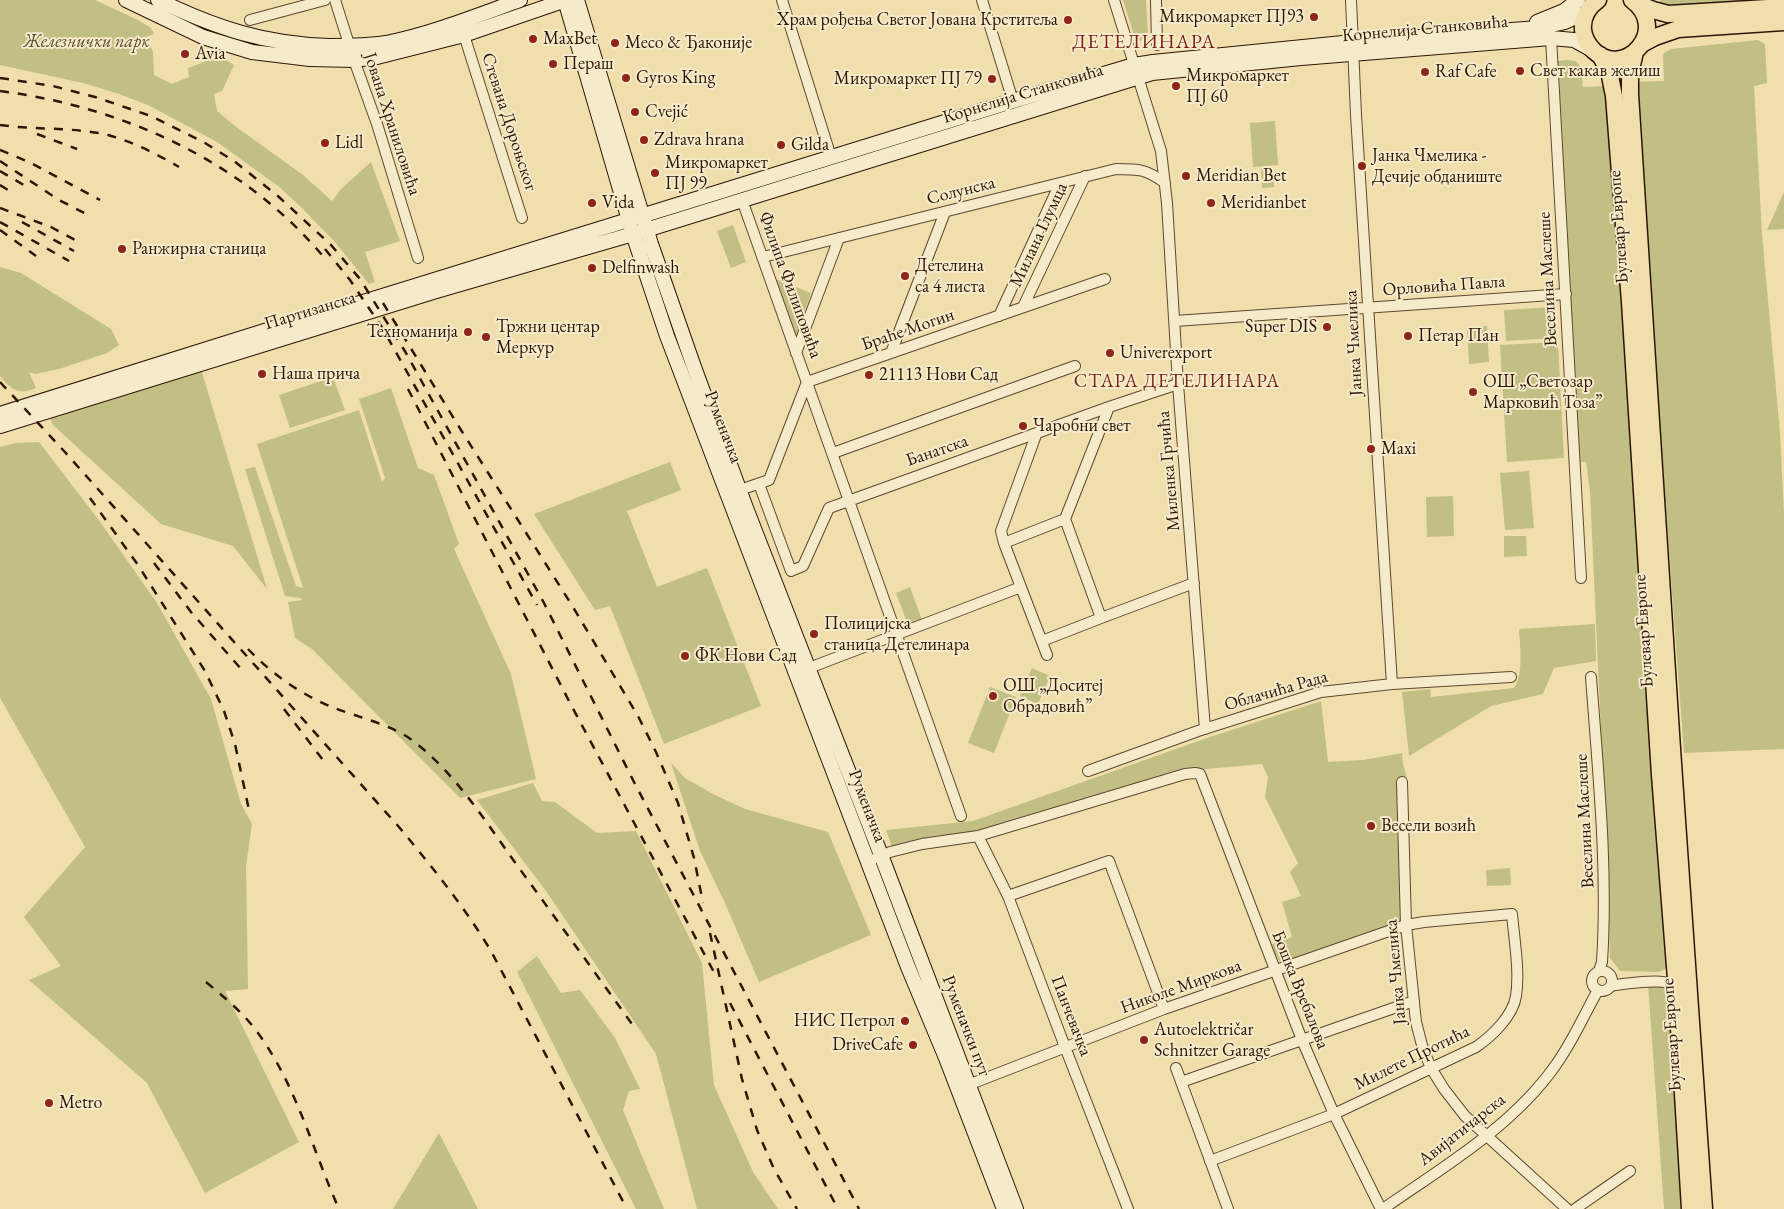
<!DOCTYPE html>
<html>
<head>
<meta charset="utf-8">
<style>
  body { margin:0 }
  canvas { display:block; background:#f0dead }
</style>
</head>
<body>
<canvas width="1784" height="1209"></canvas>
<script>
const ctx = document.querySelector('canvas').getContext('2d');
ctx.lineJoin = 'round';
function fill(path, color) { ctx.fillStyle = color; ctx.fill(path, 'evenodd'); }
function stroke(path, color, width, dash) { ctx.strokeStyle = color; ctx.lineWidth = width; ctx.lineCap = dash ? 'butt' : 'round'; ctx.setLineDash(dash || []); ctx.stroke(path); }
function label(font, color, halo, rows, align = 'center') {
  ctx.font = font + ' "EB Garamond",serif'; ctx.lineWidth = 4; ctx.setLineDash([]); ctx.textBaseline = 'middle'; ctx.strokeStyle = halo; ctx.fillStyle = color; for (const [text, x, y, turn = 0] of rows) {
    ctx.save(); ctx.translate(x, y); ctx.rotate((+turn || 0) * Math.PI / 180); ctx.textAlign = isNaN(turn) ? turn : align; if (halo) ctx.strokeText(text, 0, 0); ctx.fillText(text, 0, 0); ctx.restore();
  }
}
fill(new Path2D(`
  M0 0H95L138 20 151 28 154 34 146 37 153 52 154 75 172 84 189 77 188 68 220 56 234 65 222 91 214 94 217 111 235 126 303 175 332 201 341 189 371 162 400 241 365 252 375 282 369 284 334 241 301 207 278 186 217 142 148 105 119 94 83 83 0 65Z
  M1123 0H1146L1148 39 1136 42Z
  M1660 0H1784L1661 7Z
  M1758 40 1765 44 1767 83 1754 86 1762 234 1780 433 1784 514V749L1684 753 1634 82 1664 81 1663 56 1664 53 1671 49Z
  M1567 60 1576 61 1581 68 1583 87 1605 86 1609 100 1669 967 1659 972 1620 971 1610 958 1607 863 1590 491 1586 462H1579L1557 61Z
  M1275 121 1278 165 1253 167 1250 123Z
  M1273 168 1274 187 1262 188 1261 168Z
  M1784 192V229L1767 230Z
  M733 225 746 262 731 268 717 231Z
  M0 267 21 273 111 329 119 345 107 353 59 369 35 374 29 372 36 388C19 396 11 389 0 376Z
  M776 279 811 293 796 337Z
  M1555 307 1557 338 1506 341 1504 310Z
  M1487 326 1489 362 1469 364 1467 327Z
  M1558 342 1564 458 1507 462 1500 345Z
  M201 369 267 589 233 546 161 524 53 425 50 418Z
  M333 377 345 410 290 428 279 395Z
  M391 388 418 468 434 475 459 544 454 549 511 674 536 779 460 798 312 649 295 638 288 602 302 600 300 598 285 596 245 469 255 467 296 586 303 588 257 444 359 410 382 482 385 478 359 399Z
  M39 442 98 519 157 603 211 699 241 804 252 824 246 866 248 989 225 991 299 1142 205 1193 147 1083 29 980 61 966 24 917 85 847 0 698V447L16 443Z
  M670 462 681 490 627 511 657 587 707 568 761 706 664 744 610 606 595 610 534 514Z
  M1529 471 1534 528 1505 530 1500 473Z
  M1453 496 1454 536 1427 537 1426 497Z
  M1504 536H1526L1527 556 1504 557Z
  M910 587 922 620 908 625 896 593Z
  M1595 624 1596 661 1554 668 1543 694 1491 706 1409 756 1402 692 1430 689 1431 697 1514 688C1524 673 1520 647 1519 629Z
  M1032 668 1050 676 1038 704 1020 696Z
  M990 687 1016 697 994 753 968 743Z
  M1321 701 1328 762 1364 760 1402 753 1403 764 1407 778 1405 878 1406 925 1283 967 1270 945 1292 937 1282 902 1301 896 1290 872 1298 863 1265 797 1268 777 1262 764 1195 770 978 836 892 847 886 830 973 821 1204 739Z
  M671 763 685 778 713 794 745 809 828 832 871 935 759 982 724 901 700 851Z
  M533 783 542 801 555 802 597 833 636 831 702 963 714 1085 753 1172 778 1209H697L656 1054 546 891 477 800Z
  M1510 868 1511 885 1487 886 1486 870Z
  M537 956 561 993 580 990 615 1038 640 1089 629 1091 623 1110 664 1209H636L517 972Z
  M1648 984 1667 987 1669 991 1685 1209H1664Z
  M439 1133 478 1209H393Z`), '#c1bf84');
const street = new Path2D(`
  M335 0 354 60 377 124 418 258
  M782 0 831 157
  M982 0 1013 101
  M1114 0 1161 151 1167 203 1178 384 1205 729
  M1156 0 1157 45
  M1351 0 1356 115 1392 684
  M250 20 325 0
  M464 35 522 218
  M1551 38 1581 578
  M742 200 961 816
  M763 257 1116 169C1139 169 1146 169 1165 183
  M1023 307 1085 176
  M999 316 1060 183
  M1175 321 1566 294
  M796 353 839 238
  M891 353 945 212
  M833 453 1075 366
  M759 484 791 571 803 566 829 508 1109 407
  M740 490 769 480 807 382 1105 279
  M1065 519 1109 407 1178 384
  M1004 543 1001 531 1036 435
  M1101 618 1194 583
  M1042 641 1101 618 1065 519 1004 543 1047 655
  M809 668 1021 587
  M1591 677C1598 772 1608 867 1602 962L1599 971
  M1088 771 1198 731 1321 692 1392 684 1511 677
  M1402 782 1406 925 1416 1022 1423 1049 1431 1068 1444 1089 1465 1116 1567 1209
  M978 836 1008 896 1065 1047 1128 1209
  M876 858 890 852 922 844 978 836 1185 774 1195 773 1200 774 1302 1040 1334 1114 1381 1209
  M1008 896 1109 861 1164 1009
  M1592 981a10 10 0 1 1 20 0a10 10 0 1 1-20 0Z
  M1611 986C1619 984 1655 980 1663 982 1668 982 1673 986 1676 990
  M1176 1068 1228 1209
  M1181 1082 1414 1001
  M968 1085 1164 1009 1406 925 1424 922 1512 914C1514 939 1520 971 1516 996 1513 1016 1492 1036 1476 1047L1334 1114 1210 1161
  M1383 1209C1443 1167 1512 1127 1555 1066 1572 1043 1584 1015 1598 990
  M1575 1209 1630 1171`);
const secondary = new Path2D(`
  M126 0 203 37 252 52 310 59 354 60 377 57 464 35 566 0
  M158 0C216 28 264 44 329 46 348 46 367 46 386 43 431 34 476 16 520 0
  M565 0 633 234 667 336 908 967 946 1058 1004 1209
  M577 0 651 244 694 367 746 508 881 855 1016 1209
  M1537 22 1564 11 1578 0
  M0 414 287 324 360 303 1013 101 1134 65 1153 62 1353 42 1538 28 1565 22 1587 12
  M0 426 436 291 633 234 1152 73 1301 58 1551 38 1574 40 1592 50`);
const primary = new Path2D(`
  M1598 0C1588 7 1582 18 1583 30 1584 38 1588 45 1594 51 1625 80 1671 29 1632 0
  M1636 3 1653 10 1668 14 1784 7
  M1642 44 1655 37 1678 29 1784 22
  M1635 52 1630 74V94L1672 749 1704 1209
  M1600 55 1609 71 1614 96 1630 302 1660 775 1676 979 1690 1209`);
stroke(street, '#5e4830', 12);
stroke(secondary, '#2e1606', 16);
stroke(primary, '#2e1606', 19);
stroke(street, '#f5eaca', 10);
stroke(secondary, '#f5eaca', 14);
stroke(primary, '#f0dead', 16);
stroke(new Path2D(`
  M0 78 53 86 95 97 151 116 205 143 234 161 279 197 331 245 360 279 406 353 544 603 635 784 859 1209
  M0 91C124 107 246 162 327 261
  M0 125C35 130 75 127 108 135 133 142 157 154 179 167
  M37 134 77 149
  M0 150 29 162 100 200
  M0 161 59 200 92 217
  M0 171 27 187
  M0 185 8 190
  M0 208 51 227 79 242
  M0 222 69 261
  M22 222 74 251
  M0 230 36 256
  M325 249 350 280 383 329 537 605
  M383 303 461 430 573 607 638 716 656 752 678 803 694 858 703 903
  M0 382 64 451 399 827C432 867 464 906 491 951L627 1209
  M408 389 570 703 716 976
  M90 498 138 565 205 671 224 711 235 744 249 810
  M154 563 191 612 242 670
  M248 649C272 674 300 694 332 707 357 717 390 724 412 740 454 772 484 819 514 861 554 916 593 970 632 1024
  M284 709 326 764
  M710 933 742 1079 757 1130 774 1169 797 1209
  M206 982C224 997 241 1011 255 1029 296 1083 312 1149 339 1209
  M730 1003 838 1209`), '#2e1606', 2.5, [9, 9]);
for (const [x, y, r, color] of [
  [1314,17,5,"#8f2418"],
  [1068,20,5,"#8f2418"],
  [533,39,5,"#8f2418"],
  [615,43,5,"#8f2418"],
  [185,54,5,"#8f2418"],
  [553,64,5,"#8f2418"],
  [1520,71,5,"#8f2418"],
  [1425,72,5,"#8f2418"],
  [626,78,5,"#8f2418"],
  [992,79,5,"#8f2418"],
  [1176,86,5,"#8f2418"],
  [635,112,5,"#8f2418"],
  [644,140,5,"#8f2418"],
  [325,143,5,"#8f2418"],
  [781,145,5,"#8f2418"],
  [1362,166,5,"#8f2418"],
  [655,173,5,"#8f2418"],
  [1186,176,5,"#8f2418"],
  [592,203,5,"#8f2418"],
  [1211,203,5,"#8f2418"],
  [122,249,5,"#8f2418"],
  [592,268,5,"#8f2418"],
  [905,276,5,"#8f2418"],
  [1327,327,5,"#8f2418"],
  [468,332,5,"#8f2418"],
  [1408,336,5,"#8f2418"],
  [486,337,5,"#8f2418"],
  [1110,353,5,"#8f2418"],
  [262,374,5,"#8f2418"],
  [869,375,5,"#8f2418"],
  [1473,392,5,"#8f2418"],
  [1023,426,5,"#8f2418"],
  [1371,449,5,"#8f2418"],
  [814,634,5,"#8f2418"],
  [685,656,5,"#8f2418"],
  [993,696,5,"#8f2418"],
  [1371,826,5,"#8f2418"],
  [905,1021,5,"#8f2418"],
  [1144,1040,5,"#8f2418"],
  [913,1045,5,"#8f2418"],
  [49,1103,5,"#8f2418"]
]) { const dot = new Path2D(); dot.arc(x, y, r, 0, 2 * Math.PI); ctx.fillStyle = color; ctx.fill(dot); stroke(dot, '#f5eaca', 2); }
label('18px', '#2e1606', '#f5eaca', [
  ["Микромаркет ПЈ93",1304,17,"right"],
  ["Храм рођења Светог Јована Крститеља",1058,20,"right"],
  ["MaxBet",543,39],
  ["Месо & Ђаконије",625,43],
  ["Avia",195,54],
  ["Пераш",563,64],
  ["Свет какав желиш",1530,71],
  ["Raf Cafe",1435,72],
  ["Микромаркет",1186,76],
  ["ПЈ 60",1186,97],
  ["Gyros King",636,78],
  ["Микромаркет ПЈ 79",982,79,"right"],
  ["Cvejić",645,112],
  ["Zdrava hrana",654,140],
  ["Lidl",335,143],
  ["Gilda",791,145],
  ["Јанка Чмелика -",1372,156],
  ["Дечије обданиште",1372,177],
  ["Микромаркет",665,163],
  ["ПЈ 99",665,184],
  ["Meridian Bet",1196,176],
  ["Vida",602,203],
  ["Meridianbet",1221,203],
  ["Ранжирна станица",132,249],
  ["Детелина",915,266],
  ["са 4 листа",915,287],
  ["Delfinwash",602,268],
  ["Тржни центар",496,327],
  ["Меркур",496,348],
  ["Super DIS",1317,327,"right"],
  ["Техноманија",458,332,"right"],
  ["Петар Пан",1418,336],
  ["Univerexport",1120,353],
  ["Наша прича",272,374],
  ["21113 Нови Сад",879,375],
  ["ОШ „Светозар",1483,382],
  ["Марковић Тоза”",1483,403],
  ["Чаробни свет",1033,426],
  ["Maxi",1381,449],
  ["Полицијска",824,624],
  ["станица Детелинара",824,645],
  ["ФК Нови Сад",695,656],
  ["ОШ „Доситеј",1003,686],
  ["Обрадовић”",1003,707],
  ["Весели возић",1381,826],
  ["НИС Петрол",895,1021,"right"],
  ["Autoelektričar",1154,1030],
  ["Schnitzer Garage",1154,1051],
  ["DriveCafe",903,1045,"right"],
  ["Metro",59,1103]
], 'left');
label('18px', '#2e1606', '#f5eaca', [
  ["Корнелија Станковића",1425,29,-5],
  ["Корнелија Станковића",1023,94,-17],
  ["Стевана Дороњског",509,122,72],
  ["Јована Храниловића",392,124,72],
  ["Солунска",961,191,-14],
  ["Булевар Европе",1619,227,-94],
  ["Милана Глумца",1039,235,-65],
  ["Веселина Маслеше",1548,279,-93],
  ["Филипа Филиповића",790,285,70],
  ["Орловића Павла",1444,286,-4],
  ["Партизанска",310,311,-17],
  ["Браће Могин",908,330,-19],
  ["Јанка Чмелика",1354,343,-93],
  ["Руменачка",723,427,69],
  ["Банатска",937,451,-19],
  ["Миленка Грчића",1169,471,-95],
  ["Булевар Европе",1644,631,-94],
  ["Облачића Рада",1276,691,-16],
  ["Руменачка",867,806,69],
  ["Веселина Маслеше",1585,821,-93],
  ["Јанка Чмелика",1396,972,-95],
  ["Николе Миркова",1181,987,-20],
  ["Бошка Вребалова",1300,990,68],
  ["Панчевачка",1071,1016,69],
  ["Руменачки пут",966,1026,69],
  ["Булевар Европе",1672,1035,-94],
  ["Милете Протића",1412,1058,-26],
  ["Авијатичарска",1462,1130,-38]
]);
label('italic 18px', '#5a492c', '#f5eaca', [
  ["Железнички парк",87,42]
]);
ctx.letterSpacing = '1px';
label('19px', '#7a1f14', '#f5eaca', [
  ["СТАРА ДЕТЕЛИНАРА",1177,382]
]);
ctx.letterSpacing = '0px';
ctx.letterSpacing = '1px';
label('20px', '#7a1f14', '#f5eaca', [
  ["ДЕТЕЛИНАРА",1144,43]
]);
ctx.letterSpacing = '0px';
</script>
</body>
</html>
